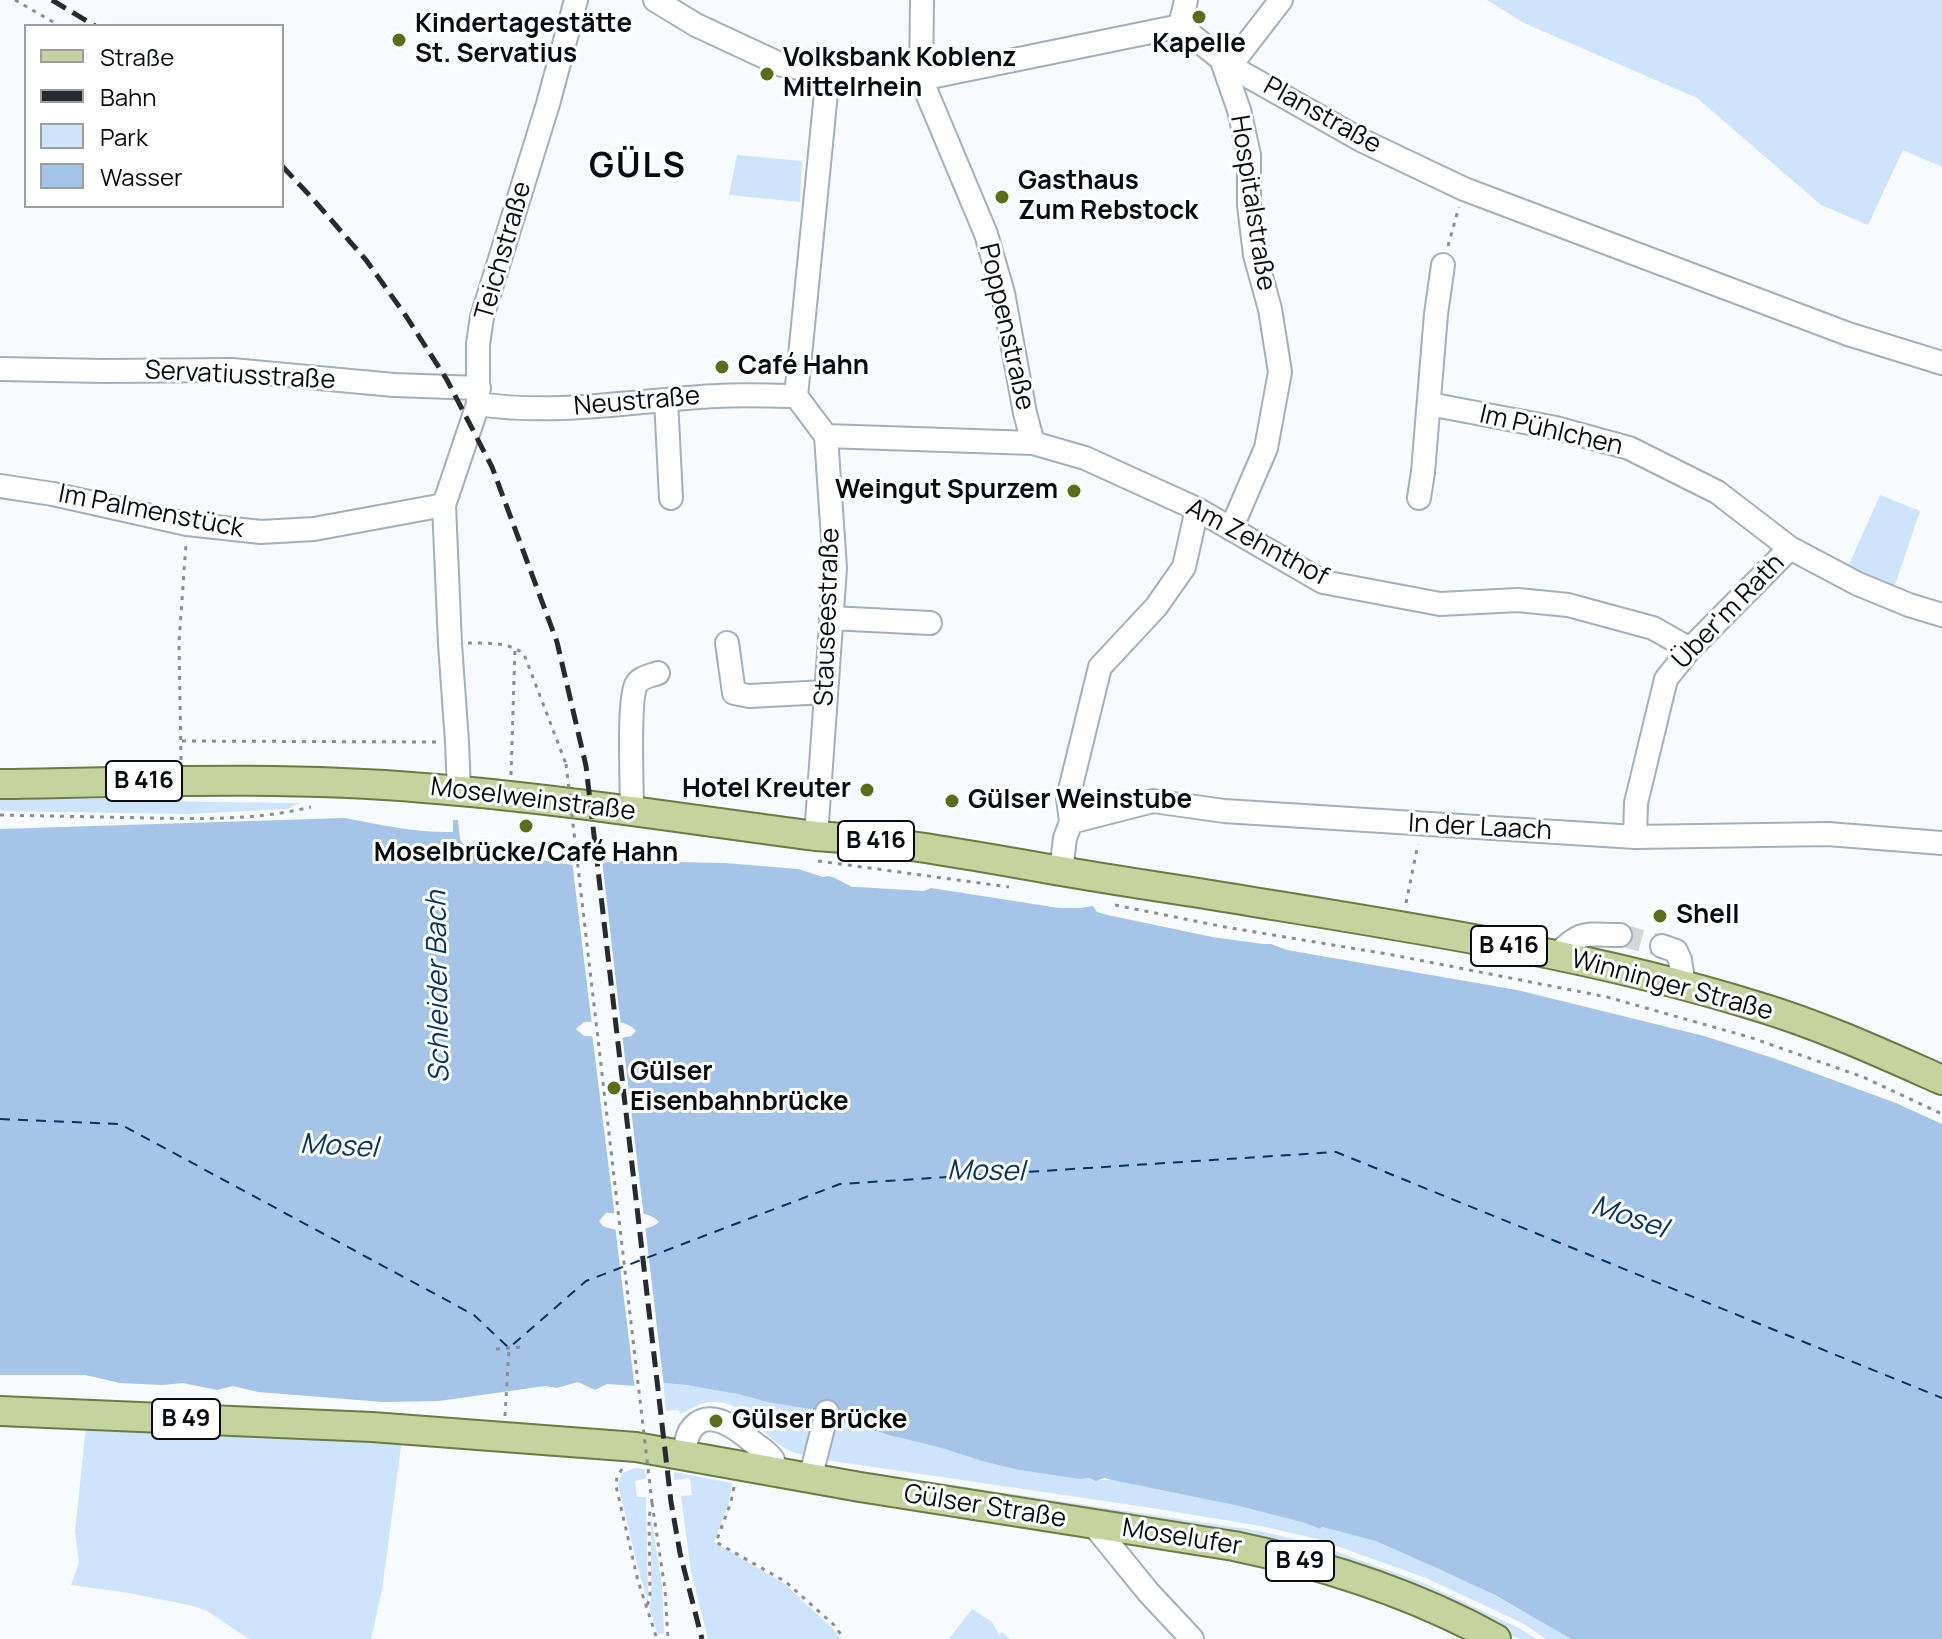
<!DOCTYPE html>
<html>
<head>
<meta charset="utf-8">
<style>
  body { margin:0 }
  #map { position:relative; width:1942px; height:1639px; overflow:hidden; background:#f8fbfe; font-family:Manrope,sans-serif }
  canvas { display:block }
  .legend { position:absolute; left:24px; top:24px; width:260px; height:184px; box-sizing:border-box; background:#fff; border:2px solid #9c9ea0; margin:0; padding:10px 14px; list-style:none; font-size:24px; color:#080c11 }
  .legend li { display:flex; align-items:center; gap:16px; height:40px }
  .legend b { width:40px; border:2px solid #9c9ea0 }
</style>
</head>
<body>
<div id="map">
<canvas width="1942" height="1639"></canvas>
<ul class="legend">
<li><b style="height:10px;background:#c5d49e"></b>Straße</li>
<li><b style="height:10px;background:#272b30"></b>Bahn</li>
<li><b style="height:22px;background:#cee4fc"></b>Park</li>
<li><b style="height:22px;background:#a4c4e8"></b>Wasser</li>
</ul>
</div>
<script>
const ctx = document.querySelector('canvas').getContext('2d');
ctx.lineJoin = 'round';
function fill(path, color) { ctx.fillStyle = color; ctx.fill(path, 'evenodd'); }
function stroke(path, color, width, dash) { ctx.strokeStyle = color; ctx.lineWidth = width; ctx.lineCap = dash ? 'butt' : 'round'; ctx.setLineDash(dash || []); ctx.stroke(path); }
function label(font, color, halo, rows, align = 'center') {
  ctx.font = font + ' Manrope,sans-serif'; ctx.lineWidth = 6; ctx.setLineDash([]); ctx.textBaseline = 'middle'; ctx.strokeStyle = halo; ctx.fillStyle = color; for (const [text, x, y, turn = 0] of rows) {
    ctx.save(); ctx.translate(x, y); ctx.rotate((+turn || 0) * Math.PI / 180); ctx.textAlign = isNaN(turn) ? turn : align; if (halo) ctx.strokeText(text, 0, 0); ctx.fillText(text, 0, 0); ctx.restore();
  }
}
fill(new Path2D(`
  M1487 0H1942V167L1903 150 1868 225 1821 205 1697 98 1524 23Z
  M737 155 802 161 800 202 729 195Z
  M1880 495 1920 511 1895 585 1848 567Z
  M0 799H104L209 802 300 803 288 809 189 814 0 811Z
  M663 1383C715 1387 766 1400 817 1411L804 1455C798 1454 791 1452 786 1449 762 1435 742 1398 710 1402 700 1403 690 1409 681 1414L678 1410 666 1411Z
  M841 1421 849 1427 866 1428 892 1436 938 1447 982 1461 1019 1470 1079 1479 1089 1478 1094 1480H1112L1239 1506 1305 1523 1320 1529 1322 1527C1340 1532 1359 1535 1376 1541 1445 1566 1508 1602 1571 1639H1546L1524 1624 1426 1578 1317 1539 1261 1526 1145 1507 826 1460 833 1435Z
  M86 1426 402 1440 382 1590 371 1639H249L207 1611 193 1606 129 1593 71 1585 79 1563 75 1531Z
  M825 1466 1260 1531 1315 1544 1421 1582 1519 1628 1536 1639H1519L1418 1589 827 1472Z
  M635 1468 645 1469 646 1478 635 1481 637 1497H646L648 1601 640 1576 618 1484 622 1473Z
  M674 1472 732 1483 729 1502 714 1542 785 1584 832 1628 841 1639H708L691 1572 681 1496 692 1495 690 1478 674 1480Z
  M651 1516 662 1585 664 1633 658 1635 649 1607 651 1600Z
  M972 1609 992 1622 999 1635 1002 1632 1010 1639H949Z`), '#cee4fc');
fill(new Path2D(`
  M345 818C381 825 416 833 453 832V820H458L460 839 466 848 479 853 508 859 539 860 573 865 622 861 725 863 798 869 823 877 827 876 833 877 852 887H858L924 891 931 888 1059 908H1080L1093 906 1097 912 1103 914 1212 937 1263 944H1271L1287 950 1517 990 1704 1036 1776 1059 1896 1103 1942 1124V1639H1571L1495 1595 1439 1569 1376 1541 1322 1527 1320 1529 1305 1523 1239 1506 1112 1480 1104 1478 1096 1481 1089 1478 1079 1479 1019 1470 982 1461 938 1447 892 1436 866 1428 849 1427 827 1412 768 1402 738 1394 686 1385 663 1383 636 1386 607 1384 595 1390 578 1382 557 1388 545 1386 439 1401 383 1402 258 1392 233 1386 217 1390 183 1383 162 1385 120 1383 85 1375H0V829ZM584 1022C600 1022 625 1017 636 1031L631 1036 621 1038 584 1036 576 1029ZM606 1213C623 1214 648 1209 659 1222 650 1231 622 1232 609 1228 603 1227 602 1225 599 1221Z`), '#a4c4e8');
fill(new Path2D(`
  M602 859 621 1026H592L572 861Z
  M592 1033H622L644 1218H615Z
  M615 1225H645L664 1387 635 1390Z`), '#f8fbfe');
stroke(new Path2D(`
  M0 1119 120 1124 474 1315 509 1348 586 1281 840 1184 1336 1152 1942 1398`), '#053662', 2, [10, 8]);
stroke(new Path2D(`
  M1620 935 1662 946`), '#d4d7da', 22, [22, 11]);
const minor = new Path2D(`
  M655 0 696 25 782 65 828 73 921 79 1180 26
  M922 0 921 79 986 234 1003 293 1025 413 1033 443
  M1180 26 1230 66 1361 140 1464 189 1848 334 1942 363
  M1180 26 1186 0
  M1222 61 1239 110 1249 155V205L1255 255 1270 309 1280 372 1266 448 1231 529
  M1230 66 1281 0
  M0 369 103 371 232 370 394 385 479 388
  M666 400 671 498
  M478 404C558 416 637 400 717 396 743 394 770 396 796 396
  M1429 404 1556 428 1629 448 1717 492 1790 548 1858 584 1909 605 1942 615
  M826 436 1033 443 1085 458 1197 509 1323 582 1440 604 1518 600 1568 605 1653 628 1690 649
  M0 486 53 494 187 524 261 532 314 529 444 505
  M1419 498 1423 472 1436 314 1443 265
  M831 618 930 623
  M727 643 734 693 749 696 826 692
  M459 791 457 742 450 644 444 505 478 404V344L482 317 548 104 576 0
  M632 811C632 788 628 701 636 685 640 677 650 676 658 673
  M1071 822 1068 798 1100 667 1156 607 1184 567 1197 509
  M816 836 835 568 826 436 796 396 828 73
  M1635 837 1636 803 1666 679 1690 649 1790 548
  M1061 871 1065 838 1071 822 1153 801 1224 811 1635 837 1828 834 1942 843
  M1662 946 1676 951 1680 960 1684 986
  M1557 955C1582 929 1586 935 1620 935
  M683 1456C685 1448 686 1438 690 1431 707 1404 739 1430 754 1443 760 1448 769 1453 773 1460 775 1465 774 1467 774 1472
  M810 1479 827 1412
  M1092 1523 1149 1593 1192 1639`);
const major = new Path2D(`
  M0 784C141 782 283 776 424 788 555 798 685 819 816 836 899 841 979 857 1061 871 1107 879 1153 886 1199 893 1386 924 1575 950 1756 1006 1820 1025 1881 1053 1942 1080
  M0 1411 372 1427 636 1447 860 1487 1234 1546C1325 1565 1413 1593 1496 1639`);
stroke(minor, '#a2afbd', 26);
stroke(major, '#6a7c42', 32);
stroke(new Path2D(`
  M15 0 60 26
  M1448 246 1459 207
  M468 643C487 643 509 642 524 654L566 764
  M182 741 438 742
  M181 760 179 642 186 544
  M511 775 515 647
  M0 815C50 816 100 817 150 818 203 819 259 820 311 807
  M818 861 1009 887
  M1406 903 1418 844
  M1115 905 1225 927 1393 955 1607 997 1749 1037 1863 1077 1942 1114
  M496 1349 522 1347
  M505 1416 509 1348
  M622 1469 617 1477 616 1486 638 1581 657 1639
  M734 1487 731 1502 716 1542 786 1582 834 1625 844 1639
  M652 1503 665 1589 668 1639
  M647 1605 650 1599 649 1518 651 1506`), '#8a8d91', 3, [4, 6]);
stroke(minor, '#fff', 22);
stroke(major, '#c5d49e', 28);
stroke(new Path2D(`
  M52 0 95 26
  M282 166 313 199 366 260 406 316 447 380 492 467 557 642 586 766 671 1502 680 1553 702 1639`), '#272b30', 5, [16, 8]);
stroke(new Path2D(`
  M566 764 652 1503`), '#8a8d91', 3, [4, 6]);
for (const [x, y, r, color] of [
  [1199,17,8,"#596d1b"],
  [399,40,8,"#596d1b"],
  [767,74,8,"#596d1b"],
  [1002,197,8,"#596d1b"],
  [722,367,8,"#596d1b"],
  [1074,491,8,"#596d1b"],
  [867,790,8,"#596d1b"],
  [952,801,8,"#596d1b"],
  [526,826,8,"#596d1b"],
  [1660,916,8,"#596d1b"],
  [614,1088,8,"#596d1b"],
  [716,1421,8,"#596d1b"]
]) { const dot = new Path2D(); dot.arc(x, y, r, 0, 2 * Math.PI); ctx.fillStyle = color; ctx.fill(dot); stroke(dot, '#fff', 3); }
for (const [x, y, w] of [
  [144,781,76],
  [876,841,76],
  [1509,946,76],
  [186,1419,68],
  [1300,1561,68]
]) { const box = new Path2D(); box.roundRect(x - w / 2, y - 20, w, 40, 6); ctx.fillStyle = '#fff'; ctx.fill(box); stroke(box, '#080c11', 2); }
label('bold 24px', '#080c11', null, [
  ["B 416",144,781],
  ["B 416",876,841],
  ["B 416",1509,946],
  ["B 49",186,1419],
  ["B 49",1300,1561]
]);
label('bold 26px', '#080c11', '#fff', [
  ["Kindertagestätte",415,25],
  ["St. Servatius",415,55],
  ["Kapelle",1199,45,"center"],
  ["Volksbank Koblenz",783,59],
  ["Mittelrhein",783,89],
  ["Gasthaus",1018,182],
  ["Zum Rebstock",1018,212],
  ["Café Hahn",738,367],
  ["Weingut Spurzem",1058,491,"right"],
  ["Hotel Kreuter",851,790,"right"],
  ["Gülser Weinstube",968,801],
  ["Moselbrücke/Café Hahn",526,854,"center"],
  ["Shell",1676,916],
  ["Gülser",630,1073],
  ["Eisenbahnbrücke",630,1103],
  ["Gülser Brücke",732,1421]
], 'left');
label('26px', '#080c11', '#fff', [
  ["Planstraße",1322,116,29],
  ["Hospitalstraße",1252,203,81],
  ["Teichstraße",504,251,-74],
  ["Poppenstraße",1006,327,77],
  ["Servatiusstraße",240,376,3],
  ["Neustraße",637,402,-5],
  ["Im Pühlchen",1551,431,13],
  ["Im Palmenstück",151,512,11],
  ["Am Zehnthof",1257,543,28],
  ["Über'm Rath",1729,612,-46],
  ["Stauseestraße",828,617,-88],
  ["Moselweinstraße",533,800,7],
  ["In der Laach",1480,828,3],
  ["Winninger Straße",1672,986,15],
  ["Gülser Straße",985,1507,9],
  ["Moselufer",1182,1538,9]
]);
label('italic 28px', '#053662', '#fff', [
  ["Schleider Bach",439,987,-91],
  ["Mosel",339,1147,3],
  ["Mosel",986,1172,1],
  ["Mosel",1629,1218,19]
]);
ctx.letterSpacing = '2px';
label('bold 34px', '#080c11', '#fff', [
  ["GÜLS",638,167]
]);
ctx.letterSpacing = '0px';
</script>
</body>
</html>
